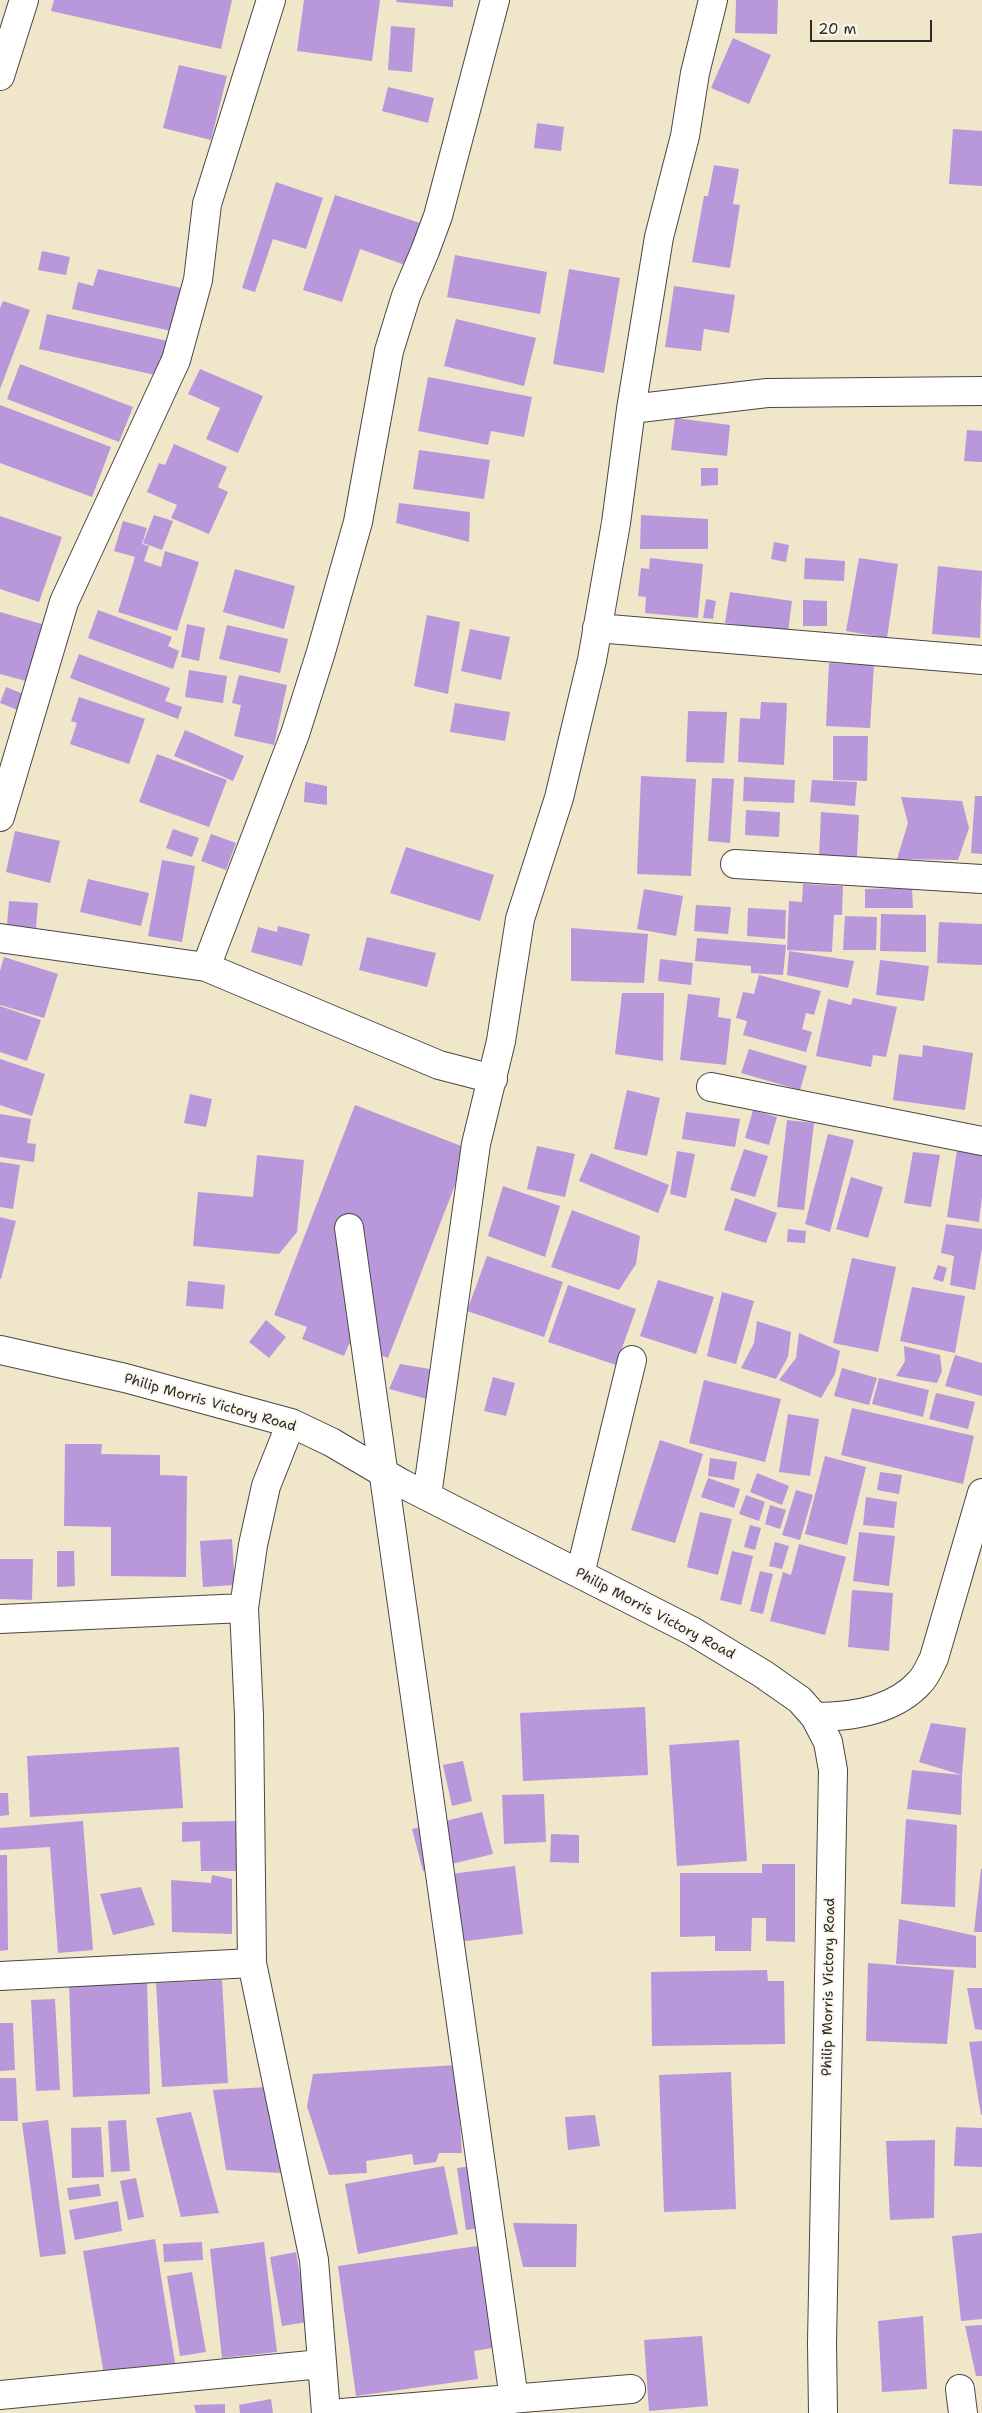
<!DOCTYPE html>
<html>
<head>
<meta charset="utf-8">
<style>
  body { margin:0 }
  #map { position:relative; width:982px; height:2413px; overflow:hidden; background:#f0e6ca; font-family:"Shantell Sans",sans-serif }
  canvas { display:block }
  .scale { position:absolute; left:810px; top:20px; width:122px; height:22px; box-sizing:border-box; border:2px solid #2b2b2b; border-top:0; padding-left:6px; font-size:15px; line-height:18px; white-space:nowrap; color:#2b2b2b; -webkit-text-stroke:4px #fbf7ec; paint-order:stroke }
</style>
</head>
<body>
<div id="map">
<canvas width="982" height="2413"></canvas>
<div class="scale">20 m</div>
</div>
<script>
const ctx = document.querySelector('canvas').getContext('2d');
ctx.lineJoin = 'round';
function fill(path, color) { ctx.fillStyle = color; ctx.fill(path, 'evenodd'); }
function stroke(path, color, width, dash) { ctx.strokeStyle = color; ctx.lineWidth = width; ctx.lineCap = dash ? 'butt' : 'round'; ctx.setLineDash(dash || []); ctx.stroke(path); }
function label(font, color, halo, rows, align = 'center') {
  ctx.font = font + ' "Shantell Sans",sans-serif'; ctx.lineWidth = 4.5; ctx.setLineDash([]); ctx.textBaseline = 'middle'; ctx.strokeStyle = halo; ctx.fillStyle = color; for (const [text, x, y, turn = 0] of rows) {
    ctx.save(); ctx.translate(x, y); ctx.rotate((+turn || 0) * Math.PI / 180); ctx.textAlign = isNaN(turn) ? turn : align; if (halo) ctx.strokeText(text, 0, 0); ctx.fillText(text, 0, 0); ctx.restore();
  }
}
fill(new Path2D(`
  M54 0H232L221 49 51 11Z
  M304 0H380L372 61 297 51Z
  M397 0H453V7L396 2Z
  M736 0H778L777 34 735 33Z
  M391 26 415 28 412 72 388 70Z
  M733 38 771 55 749 104 711 88Z
  M179 65 227 76 211 140 163 128Z
  M388 87 434 98 428 123 382 111Z
  M537 123 564 127 561 151 534 148Z
  M953 129 982 131V186L949 184Z
  M714 165 739 169 733 204 740 205 730 268 692 262 704 196H708Z
  M276 182 323 198 306 249 273 239 255 292 242 288Z
  M335 195 423 224 408 266 360 249 342 302 303 290Z
  M42 251 70 257 66 275 38 270Z
  M455 255 547 272 540 314 447 297Z
  M98 269 181 288 171 331 72 309 78 282 93 286Z
  M569 269 620 278 604 373 553 364Z
  M674 286 735 295 729 333 704 329 701 351 665 347Z
  M3 301 30 310 0 389V308Z
  M47 314 172 342 164 377 39 349Z
  M456 319 536 338 524 386 444 366Z
  M20 364 133 407 119 442 7 399Z
  M200 369 263 396 238 453 206 439 220 408 188 394Z
  M428 377 532 397 524 437 491 431 488 445 418 431Z
  M0 405 111 447 92 497 0 463Z
  M675 418 730 425 727 456 671 450Z
  M967 430 982 431V462L964 461Z
  M174 444 227 467 218 487 228 492 209 534 171 518 177 505 147 492 159 463 165 465Z
  M419 450 490 460 484 499 413 489Z
  M701 468H718V485L701 486Z
  M399 503 470 512 469 542 396 523Z
  M154 515 173 521 162 550 143 543Z
  M641 515 708 519V549H640Z
  M0 516 62 537 39 602 0 589Z
  M123 521 147 528 142 544 149 546 144 561 161 567 165 551 199 562 177 631 118 612 135 557 114 551Z
  M774 542 789 545 786 562 771 559Z
  M650 558 703 564 698 618 645 613 646 597 638 596 641 568 649 569Z
  M805 558 845 561 844 581 804 579Z
  M859 558 898 564 887 638 846 631Z
  M938 566 982 571 980 638 932 634Z
  M235 569 295 586 284 629 223 612Z
  M730 592 792 601 788 632 725 623Z
  M706 599 716 601 713 619 703 618Z
  M803 600 827 601V626H803Z
  M98 610 172 637 168 646 179 651 173 669 88 638Z
  M0 612 45 625 30 682 0 674Z
  M427 615 460 622 448 694 414 686Z
  M187 624 205 628 199 661 181 657Z
  M227 625 288 639 280 673 219 659Z
  M470 629 510 637 501 680 461 671Z
  M79 654 170 688 165 701 182 707 178 719 70 678Z
  M829 663 874 665 870 728 826 726Z
  M189 670 227 676 223 703 185 697Z
  M239 675 287 685 274 745 234 736 241 705 232 703Z
  M6 687 26 695 20 711 0 703Z
  M79 697 145 719 129 764 70 744 77 723 71 721Z
  M761 702 787 703 784 765 738 762 740 718 760 719Z
  M455 703 510 712 505 741 450 732Z
  M688 711 727 712 724 763 686 762Z
  M185 730 244 756 233 781 174 756Z
  M833 736H868L867 781 833 780Z
  M157 754 227 780 209 827 139 802Z
  M641 776 696 779 691 876 637 874Z
  M744 777 795 780 794 803 743 801Z
  M712 778 734 779 730 843 708 841Z
  M812 780 857 782 855 806 810 802Z
  M305 782 327 786V805L304 802Z
  M975 796H982V854L971 853Z
  M901 797 962 801 969 828 958 860 897 859 908 823Z
  M746 810 780 812 779 837 745 835Z
  M821 812 859 815 857 858 819 857Z
  M173 829 199 838 192 857 166 848Z
  M15 831 60 841 50 883 6 872Z
  M211 834 236 843 226 870 201 861Z
  M406 847 494 875 480 921 390 893Z
  M162 860 195 866 182 942 148 936Z
  M88 879 149 893 141 926 80 912Z
  M803 884 843 886 842 915H834L832 952 787 950 789 901 802 902Z
  M912 888 913 908H865V889Z
  M644 889 683 896 676 936 637 929Z
  M9 901 38 903 36 928 7 925Z
  M696 905 731 907 728 934 694 931Z
  M748 908 786 910 785 939 747 936Z
  M881 914 926 915V952L880 951Z
  M845 916 877 917 876 950H843Z
  M939 922 982 924V965L937 963Z
  M278 926 310 934 302 966 251 952 258 927 277 932Z
  M571 928 648 934 644 983 571 981Z
  M367 937 436 953 427 987 359 970Z
  M697 938 786 945 783 975 751 973V966L695 961Z
  M789 951 854 961 848 988 787 975Z
  M4 957 58 974 44 1018 0 1005V971Z
  M660 959 693 963 691 985 658 981Z
  M880 960 929 966 924 1001 876 995Z
  M759 975 821 991 814 1015 806 1013 802 1029 812 1032 806 1052 743 1035 747 1021 736 1018 743 992 754 994Z
  M622 993H664L663 1061 615 1054Z
  M688 994 720 998 718 1017 731 1019 726 1065 680 1060Z
  M853 998 897 1007 886 1057 873 1055 871 1067 816 1056 828 999 851 1005Z
  M0 1006 41 1020 27 1061 0 1052Z
  M923 1045 973 1053 965 1110 893 1100 899 1054 922 1057Z
  M749 1049 807 1066 800 1090 741 1073Z
  M0 1059 45 1074 32 1116 0 1105Z
  M627 1090 660 1098 647 1156 614 1149Z
  M190 1094 212 1099 206 1127 184 1123Z
  M355 1105 469 1149 388 1358 349 1344 344 1356 302 1339 307 1327 274 1315Z
  M753 1110 777 1117 769 1145 745 1138Z
  M686 1112 740 1119 735 1147 682 1139Z
  M0 1114 31 1119 27 1143 36 1144 34 1162 0 1157Z
  M787 1120 814 1123 804 1210 777 1207Z
  M828 1134 854 1140 830 1232 805 1224Z
  M537 1146 575 1154 565 1197 527 1189Z
  M744 1149 768 1156 755 1197 730 1190Z
  M957 1150 982 1154V1197L979 1222 947 1217Z
  M677 1151 695 1154 686 1198 670 1194Z
  M913 1152 940 1155 931 1207 904 1203Z
  M591 1153 669 1185 658 1213 579 1181Z
  M257 1155 304 1160 297 1232 279 1254 193 1246 198 1192 253 1197Z
  M0 1162 20 1165 13 1209 0 1207Z
  M851 1177 883 1187 868 1238 836 1229Z
  M503 1186 560 1206 545 1257 488 1236Z
  M735 1198 777 1213 766 1243 724 1230Z
  M572 1210 640 1236 636 1264 619 1290 551 1267Z
  M0 1217 16 1221 1 1279H0Z
  M946 1224 982 1229V1248L975 1290 950 1285 954 1256 941 1253Z
  M788 1229 806 1231 805 1243 787 1242Z
  M487 1256 563 1282 544 1337 467 1311Z
  M852 1258 896 1267 878 1352 833 1343Z
  M938 1265 947 1268 943 1282 933 1279Z
  M658 1280 714 1297 696 1354 640 1336Z
  M188 1281 225 1285 223 1309 186 1306Z
  M568 1285 636 1309 616 1365 548 1342Z
  M912 1287 965 1296 955 1353 900 1341Z
  M722 1292 754 1301 736 1364 707 1356Z
  M266 1320 286 1337 269 1358 249 1342Z
  M757 1321 791 1332 788 1357 776 1379 741 1368 754 1343Z
  M799 1333 840 1351 835 1374 821 1398 779 1380 796 1358Z
  M904 1346 940 1355 942 1371 937 1383 896 1376 905 1361Z
  M955 1355 982 1363V1396L945 1386Z
  M400 1364 436 1370 427 1399 389 1389Z
  M842 1368 877 1378 869 1405 834 1396Z
  M493 1377 515 1383 506 1416 484 1411Z
  M879 1378 929 1390 923 1417 872 1404Z
  M704 1380 781 1399 765 1462 689 1443Z
  M936 1393 975 1402 968 1429 929 1419Z
  M852 1408 974 1436 963 1484 841 1455Z
  M788 1414 819 1419 810 1476 779 1472Z
  M660 1440 703 1454 675 1543 631 1530Z
  M65 1444H102L101 1454 160 1455V1475L187 1476 186 1577 111 1576V1527L64 1526Z
  M825 1456 866 1467 847 1545 805 1534Z
  M710 1458 737 1462 734 1480 708 1476Z
  M880 1472 902 1475 899 1494 877 1490Z
  M757 1473 789 1486 782 1505 750 1492Z
  M708 1478 740 1489 734 1508 701 1497Z
  M796 1490 813 1495 800 1540 782 1535Z
  M746 1495 765 1502 759 1521 739 1514Z
  M866 1497 897 1502 894 1528 863 1525Z
  M770 1505 786 1510 780 1529 765 1524Z
  M700 1512 732 1519 718 1575 687 1567Z
  M750 1525 761 1528 755 1550 744 1547Z
  M859 1532 895 1536 889 1586 853 1581Z
  M232 1539 235 1585 203 1587 200 1541Z
  M775 1542 789 1546 782 1569 769 1566Z
  M799 1544 846 1557 825 1635 770 1621 783 1572 791 1575Z
  M57 1551H74L75 1586 57 1587Z
  M732 1551 753 1556 741 1605 720 1600Z
  M0 1559H33L32 1600 0 1599Z
  M760 1571 773 1574 763 1614 750 1611Z
  M852 1590 893 1593 889 1651 848 1647Z
  M645 1707 648 1775 523 1781 520 1713Z
  M931 1723 966 1728 962 1775 919 1762Z
  M739 1740 747 1861 677 1866 669 1745Z
  M179 1747 183 1808 30 1817 27 1756Z
  M463 1761 472 1801 452 1806 443 1765Z
  M912 1770 962 1775 961 1815 907 1809Z
  M0 1793H8L9 1815 0 1816Z
  M544 1794 546 1842 504 1844 502 1795Z
  M482 1812 493 1854 423 1871 412 1829Z
  M906 1819 957 1825 955 1907 901 1904Z
  M83 1821 93 1950 58 1953 50 1847 0 1850V1828Z
  M238 1821 239 1871H201L200 1841 182 1842V1822Z
  M551 1834 579 1835V1863L550 1862Z
  M0 1855H7L8 1950 0 1951Z
  M762 1864H795V1942L766 1941V1918H752L751 1951H715V1936L680 1937V1873H762Z
  M515 1866 523 1934 450 1943 442 1875Z
  M981 1869H982V1932H974Z
  M212 1875 232 1879V1934L172 1932 171 1880 211 1883Z
  M141 1887 155 1925 113 1935 100 1894Z
  M899 1919 976 1936V1968L896 1964Z
  M868 1963 954 1970 947 2044 866 2041Z
  M767 1970 768 1981H784L785 2044 652 2046 651 1972Z
  M222 1980 228 2083 162 2087 156 1983Z
  M147 1981 150 2094 73 2097 69 1983Z
  M967 1988H982V2030L975 2029Z
  M55 1999 60 2090 36 2091 31 2000Z
  M0 2023H13L15 2070 0 2071Z
  M982 2041V2114L981 2115 969 2042Z
  M456 2065 462 2153H439L436 2162 414 2165 412 2154 366 2161 367 2173 329 2175 307 2106 313 2074Z
  M731 2072 736 2209 664 2212 659 2075Z
  M0 2078H16L18 2121H0Z
  M268 2087 282 2173 226 2170 213 2090Z
  M191 2112 219 2213 181 2217 156 2118Z
  M595 2115 600 2146 568 2150 565 2117Z
  M48 2120 66 2254 40 2257 22 2123Z
  M126 2120 130 2171 111 2172 108 2121Z
  M101 2127 104 2177 72 2178 71 2128Z
  M956 2127 982 2128V2167L954 2166Z
  M935 2140 934 2218 890 2220 886 2141Z
  M480 2165 489 2227 466 2230 457 2168Z
  M444 2166 458 2234 358 2254 345 2184Z
  M136 2178 144 2217 128 2220 120 2181Z
  M99 2184 101 2196 69 2200 67 2188Z
  M118 2201 122 2231 75 2240 69 2210Z
  M513 2223 577 2224 576 2267H523Z
  M982 2233V2319L961 2321 952 2236Z
  M155 2239 176 2369 105 2381 83 2251Z
  M202 2242 203 2260 164 2262 163 2244Z
  M264 2242 277 2352 222 2358 210 2249Z
  M484 2245 498 2347 474 2351 478 2379 356 2396 338 2266Z
  M296 2252 308 2322 282 2326 270 2257Z
  M192 2272 206 2352 180 2356 167 2276Z
  M923 2316 927 2389 882 2392 878 2321Z
  M982 2325V2376H976L965 2326Z
  M702 2336 708 2406 649 2411 644 2340Z
  M271 2399 273 2413H240L239 2405Z
  M225 2404V2413H196L194 2405Z`), '#b898da');
const minor = new Path2D(`
  M0 76 24 0
  M631 409 767 393 982 391
  M597 628 982 660
  M0 817 64 602 176 360 198 280 207 204 271 0
  M735 864 982 879
  M0 938 206 967 439 1065 493 1079
  M206 967 295 734 321 652 358 522 389 351 406 296 425 251 438 216 495 0
  M711 1087 982 1141
  M349 1228 514 2399
  M0 1350 125 1378 291 1423 331 1442 401 1483 692 1631 763 1674 800 1700 815 1717 828 1742 833 1770 822 2343 823 2413
  M291 1423 266 1486 253 1545 244 1608 249 1716 252 1963 314 2260 326 2413
  M427 1496 476 1144 501 1041 520 919 559 798 592 660 616 523 631 409 659 237 685 136 695 73 713 0
  M580 1574 632 1360
  M0 1619 244 1608
  M815 1717C851 1717 894 1711 920 1682 926 1676 930 1666 934 1658L982 1493
  M0 1976 252 1963
  M960 2389 963 2413
  M0 2395 321 2364
  M342 2413 631 2389`);
stroke(minor, '#494743', 30);
stroke(minor, '#fff', 28);
label('14px', '#2b2b2b', '#fbf7ec', [
  ["Philip Morris Victory Road",210,1403,16],
  ["Philip Morris Victory Road",655,1614,28],
  ["Philip Morris Victory Road",829,1987,-89]
]);
</script>
</body>
</html>
